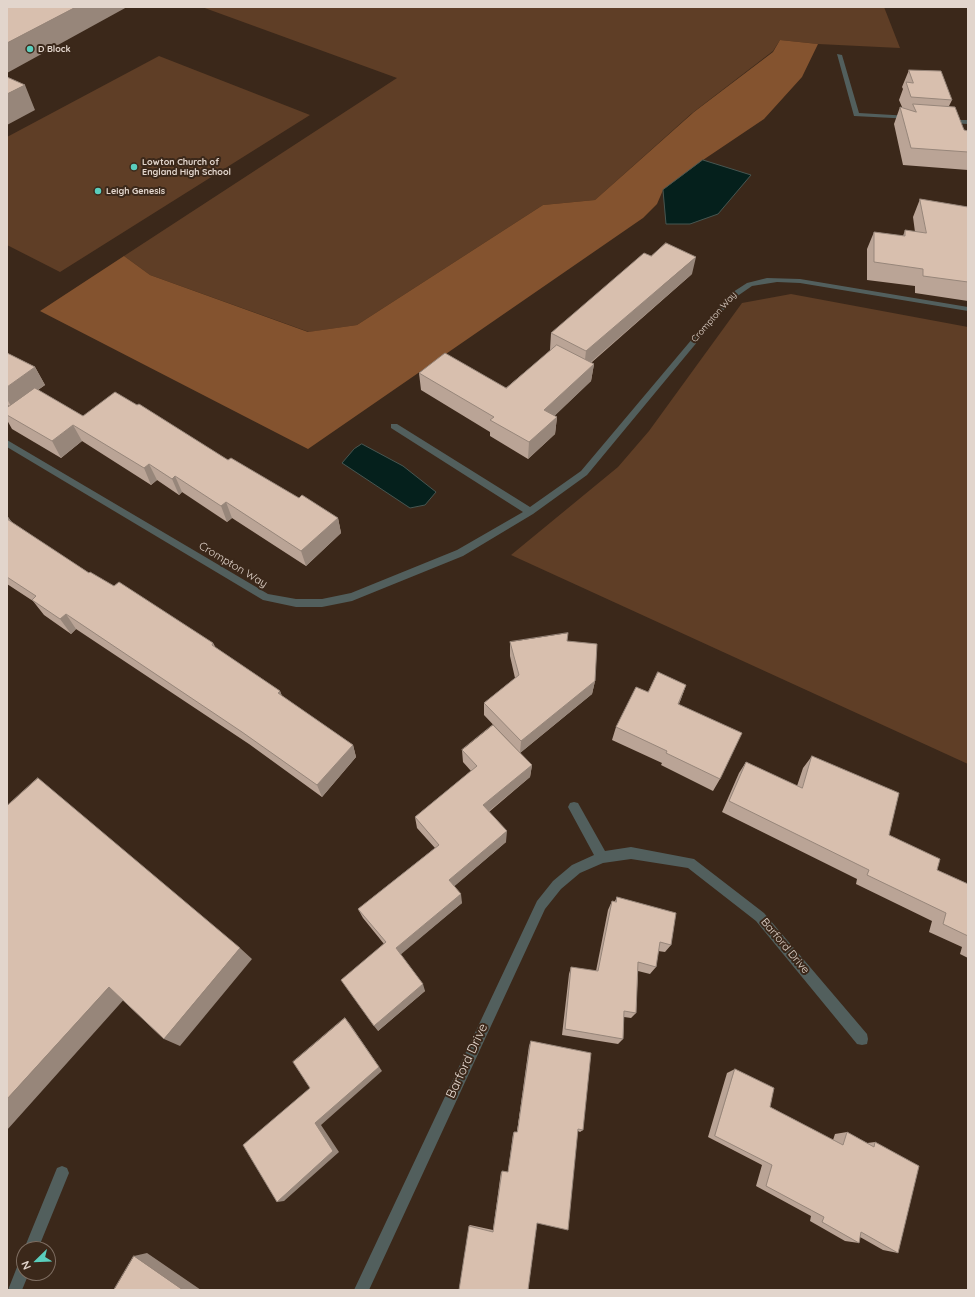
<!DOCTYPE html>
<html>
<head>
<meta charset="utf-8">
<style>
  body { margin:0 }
  #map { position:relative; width:975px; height:1297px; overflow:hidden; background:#3b281a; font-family:Quicksand,sans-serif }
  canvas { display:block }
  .frame { position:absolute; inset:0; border:8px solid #e2d5cc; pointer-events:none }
  .north { position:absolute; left:16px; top:1241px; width:40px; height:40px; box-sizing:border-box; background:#3b281a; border:1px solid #7e6d61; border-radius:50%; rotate:247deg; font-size:11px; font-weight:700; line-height:16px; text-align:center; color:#e2d5cc }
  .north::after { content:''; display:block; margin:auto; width:14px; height:18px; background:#5acebd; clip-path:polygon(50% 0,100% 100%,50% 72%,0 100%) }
</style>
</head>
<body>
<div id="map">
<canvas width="975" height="1297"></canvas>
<div class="frame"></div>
<div class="north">N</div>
</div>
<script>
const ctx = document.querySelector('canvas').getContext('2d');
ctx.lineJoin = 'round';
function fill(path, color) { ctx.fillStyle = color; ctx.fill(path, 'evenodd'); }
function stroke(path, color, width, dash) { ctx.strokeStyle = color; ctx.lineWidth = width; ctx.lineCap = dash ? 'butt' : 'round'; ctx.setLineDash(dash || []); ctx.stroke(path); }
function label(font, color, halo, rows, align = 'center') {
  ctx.font = font + ' Quicksand,sans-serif'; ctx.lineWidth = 4; ctx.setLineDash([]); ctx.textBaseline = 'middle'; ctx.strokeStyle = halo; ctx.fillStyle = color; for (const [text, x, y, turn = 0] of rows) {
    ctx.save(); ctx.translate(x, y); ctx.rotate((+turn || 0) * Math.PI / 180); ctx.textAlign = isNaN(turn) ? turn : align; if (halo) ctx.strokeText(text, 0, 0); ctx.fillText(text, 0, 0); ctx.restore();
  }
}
fill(new Path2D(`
  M202 7H884L900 48 818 44 780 40 773 51 691 114 595 200 543 205 357 325 309 332 150 275 124 256 397 78Z
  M159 56 310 115 60 272 7 245V137Z
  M791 294 968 327V764L511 555 618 467 649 431 742 303Z`), '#5f3e26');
fill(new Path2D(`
  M780 40 818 44 802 77 764 119 703 160 663 190 657 204 643 218 308 449 40 311 124 256 150 275 308 332 357 325 543 205 595 200 694 112 773 52Z`), '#84532f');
const water = new Path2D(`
  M703 160 751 175 718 214 690 224H666L663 190Z
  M362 444 403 466 436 492 425 505 410 508 342 463 354 449Z`);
fill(water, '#05201c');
stroke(water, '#475651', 1);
fill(new Path2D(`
  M837 54 842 55 859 113 910 116 912 117V119L854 116Z
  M946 120H968V124L948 123 945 121Z
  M767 278 800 279 968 307V311L800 283 777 282 752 286 736 297 727 306 587 475 533 514 463 556 352 601 322 607H296L263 600 7 447V440L268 594 296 599H322L351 593 457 550 523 512 391 428V424H397L530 507 581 471 730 294 747 283Z
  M574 802 578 803 605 851 631 847 694 859 764 913 867 1034 868 1039 867 1044 862 1045 857 1044 756 921 688 868 631 859 603 863 580 873 561 889 545 909 369 1290H354L537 901 553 881 572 865 594 855 568 807 570 803Z
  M62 1166 67 1168 69 1173 38 1249H24L57 1168Z
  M24 1260V1273H29L22 1290H8L19 1262Z`), '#525f5d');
fill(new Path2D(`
  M909 70 952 100 949 106 964 130 968 131V170L903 165 894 124 900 107H902L899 100 903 89 902 87Z
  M920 199 968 207V301L915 293V286L867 280V249L874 232 903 236 905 230 915 232 913 217Z
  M692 274 591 363 594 364 591 381 554 416 557 417 555 434 528 459 490 436V432L421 390 419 373 506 388 551 350H550L551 333Z
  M7 353 35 367 45 385 38 390 83 416 228 460 299 498 338 518 341 533 306 566 232 518 227 522 182 492 179 495 157 480 151 485 82 441 61 458 12 429 7 420V408L9 406 7 405Z
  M7 516 8 517 13 524 89 573 213 643 216 648 280 691 282 696 353 745 356 757 322 797 249 744 76 629 71 634 44 615 33 601 7 584Z
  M567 641 595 681 592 694 520 753 484 715V703L515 678 510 656V642Z
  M686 685 679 704 720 779 713 791 661 765 662 763 612 740 616 727 648 692Z
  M462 750 532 765 530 777 489 812 506 842 454 886 462 903 400 954 425 991 378 1031 384 944 363 918 358 909 435 848 417 828 415 817 471 771 463 762Z
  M812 756 889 835 937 870 968 884V958L960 954 962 947 929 932 932 921 856 884 857 879 722 812 739 773 746 762 797 786 803 768Z
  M617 897 671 945 665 952 658 951 656 967 650 974 638 971 636 1013 631 1018 624 1017 623 1039 618 1044 562 1035 569 974 571 967 596 971 608 910 612 901H615Z
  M531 1041 583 1130 580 1132 578 1131 537 1223 528 1290 469 1226 470 1225 493 1230 501 1172H508L513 1134 514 1132H517L529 1046Z
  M735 1069 770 1107 833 1140 835 1134 847 1132 867 1143 875 1142 898 1253 883 1250 860 1237 859 1243 845 1241 810 1221 811 1216 756 1186 762 1165 708 1137 727 1073Z`), '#baa496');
fill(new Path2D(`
  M76 7H127L7 73V43Z
  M25 85 35 110 7 125V94Z
  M696 257 692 274 584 368 586 351Z
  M594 364 591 381 543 427 544 410Z
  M35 367 45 385 12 408 7 399V387Z
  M557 417 555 434 528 459 529 442Z
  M73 425 82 441 61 458 52 441Z
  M149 464 157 480 151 485 144 468Z
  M175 476 182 492 179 495 172 479Z
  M226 502 232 518 227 522 221 506Z
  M8 517 20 533 7 520V518Z
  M338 518 341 533 306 566 301 551Z
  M66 614 76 629 71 634 60 619Z
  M595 681 592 694 520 753 521 741Z
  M686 685 681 699 673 717 678 704Z
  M280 691 285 704 278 693Z
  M353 745 356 757 322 797 317 785Z
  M532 765 530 777 483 816V805Z
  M507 831 506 842 450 890 449 880Z
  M461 894 462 903 399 956 396 948Z
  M240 948 252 959 180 1046 164 1039Z
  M423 984 425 991 378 1031 374 1026Z
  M109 987 127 996 7 1130V1099Z
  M345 1018 350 1024 382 1071 321 1125 339 1152 284 1201 277 1202 315 1123Z
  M147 1253 201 1290H183L134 1256Z`), '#97867a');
const building = new Path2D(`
  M7 7H76L7 43Z
  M909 70 941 71 952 100 911 97 906 82 913 83Z
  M7 77 25 85 7 94Z
  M913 104 955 107 964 130 968 131V152L911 148 900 107 916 112Z
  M920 199 968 207V282L923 276V269L874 262V232L905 236V230L926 233Z
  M666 243 696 257 586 351 551 333 644 253 651 256Z
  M557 345 594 364 544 410 557 417 529 442 490 420 494 417 419 373 445 353 506 388Z
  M7 353 35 367 7 387Z
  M35 388 83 416 115 392 137 405 139 404 228 460 231 458 299 498 302 495 338 518 301 551 226 502 221 506 175 476 172 479 149 464 144 468 73 425 52 441 7 415V408Z
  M7 519 89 573 90 572 114 586 119 582 176 619 213 643 212 645 280 691 278 693 353 745 317 785 242 732 66 614 60 619 32 600 36 596 7 577Z
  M568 633 567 641 597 644 595 681 521 741 484 703 519 675 510 642Z
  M658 672 686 685 678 704 742 733 720 779 666 753 667 751 616 727 636 687 648 692Z
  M493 725 532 765 483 805 507 831 449 880 461 894 396 948 423 984 374 1026 341 980 386 942 358 909 439 845 415 817 477 766 462 750Z
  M812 756 899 793 889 835 940 859 937 870 968 884V936L943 924 946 913 867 875 869 870 729 801 746 762 802 788Z
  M38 778 240 948 164 1039 109 987 7 1099V806Z
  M617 897 676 913 671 945 660 942 656 967 638 962 636 1013 624 1011 623 1039 565 1029 571 967 598 971 612 901 616 902Z
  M345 1018 379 1067 315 1123 333 1151 277 1202 243 1145 310 1088 293 1062Z
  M531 1041 591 1053 583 1130 578 1129 568 1230 537 1223 528 1290H459L469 1226 493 1232 502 1171 508 1172 514 1132H517Z
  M735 1069 774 1088 770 1107 843 1145 847 1132 874 1147 875 1142 919 1166 898 1253 861 1232 859 1243 822 1222 824 1217 766 1186 772 1165 715 1136Z
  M134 1256 183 1290H114Z`);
fill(building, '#d8bfae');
stroke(building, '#97867a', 1);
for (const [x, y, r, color] of [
  [30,49,4,"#5acebd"],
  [134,167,4,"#5acebd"],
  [98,191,4,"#5acebd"]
]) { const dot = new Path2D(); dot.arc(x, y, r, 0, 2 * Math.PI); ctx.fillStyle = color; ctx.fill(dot); stroke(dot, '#3b281a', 1.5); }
label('bold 9px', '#e2d5cc', '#3b281a', [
  ["D Block",38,49],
  ["Lowton Church of",142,162],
  ["England High School",142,172],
  ["Leigh Genesis",106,191]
], 'left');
label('9px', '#e2d5cc', '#3b281a', [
  ["Crompton Way",714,317,-49]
]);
label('11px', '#e2d5cc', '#3b281a', [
  ["Crompton Way",233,565,31],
  ["Barford Drive",785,946,50]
]);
label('13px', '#e2d5cc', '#3b281a', [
  ["Barford Drive",467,1061,-65]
]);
</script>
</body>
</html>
